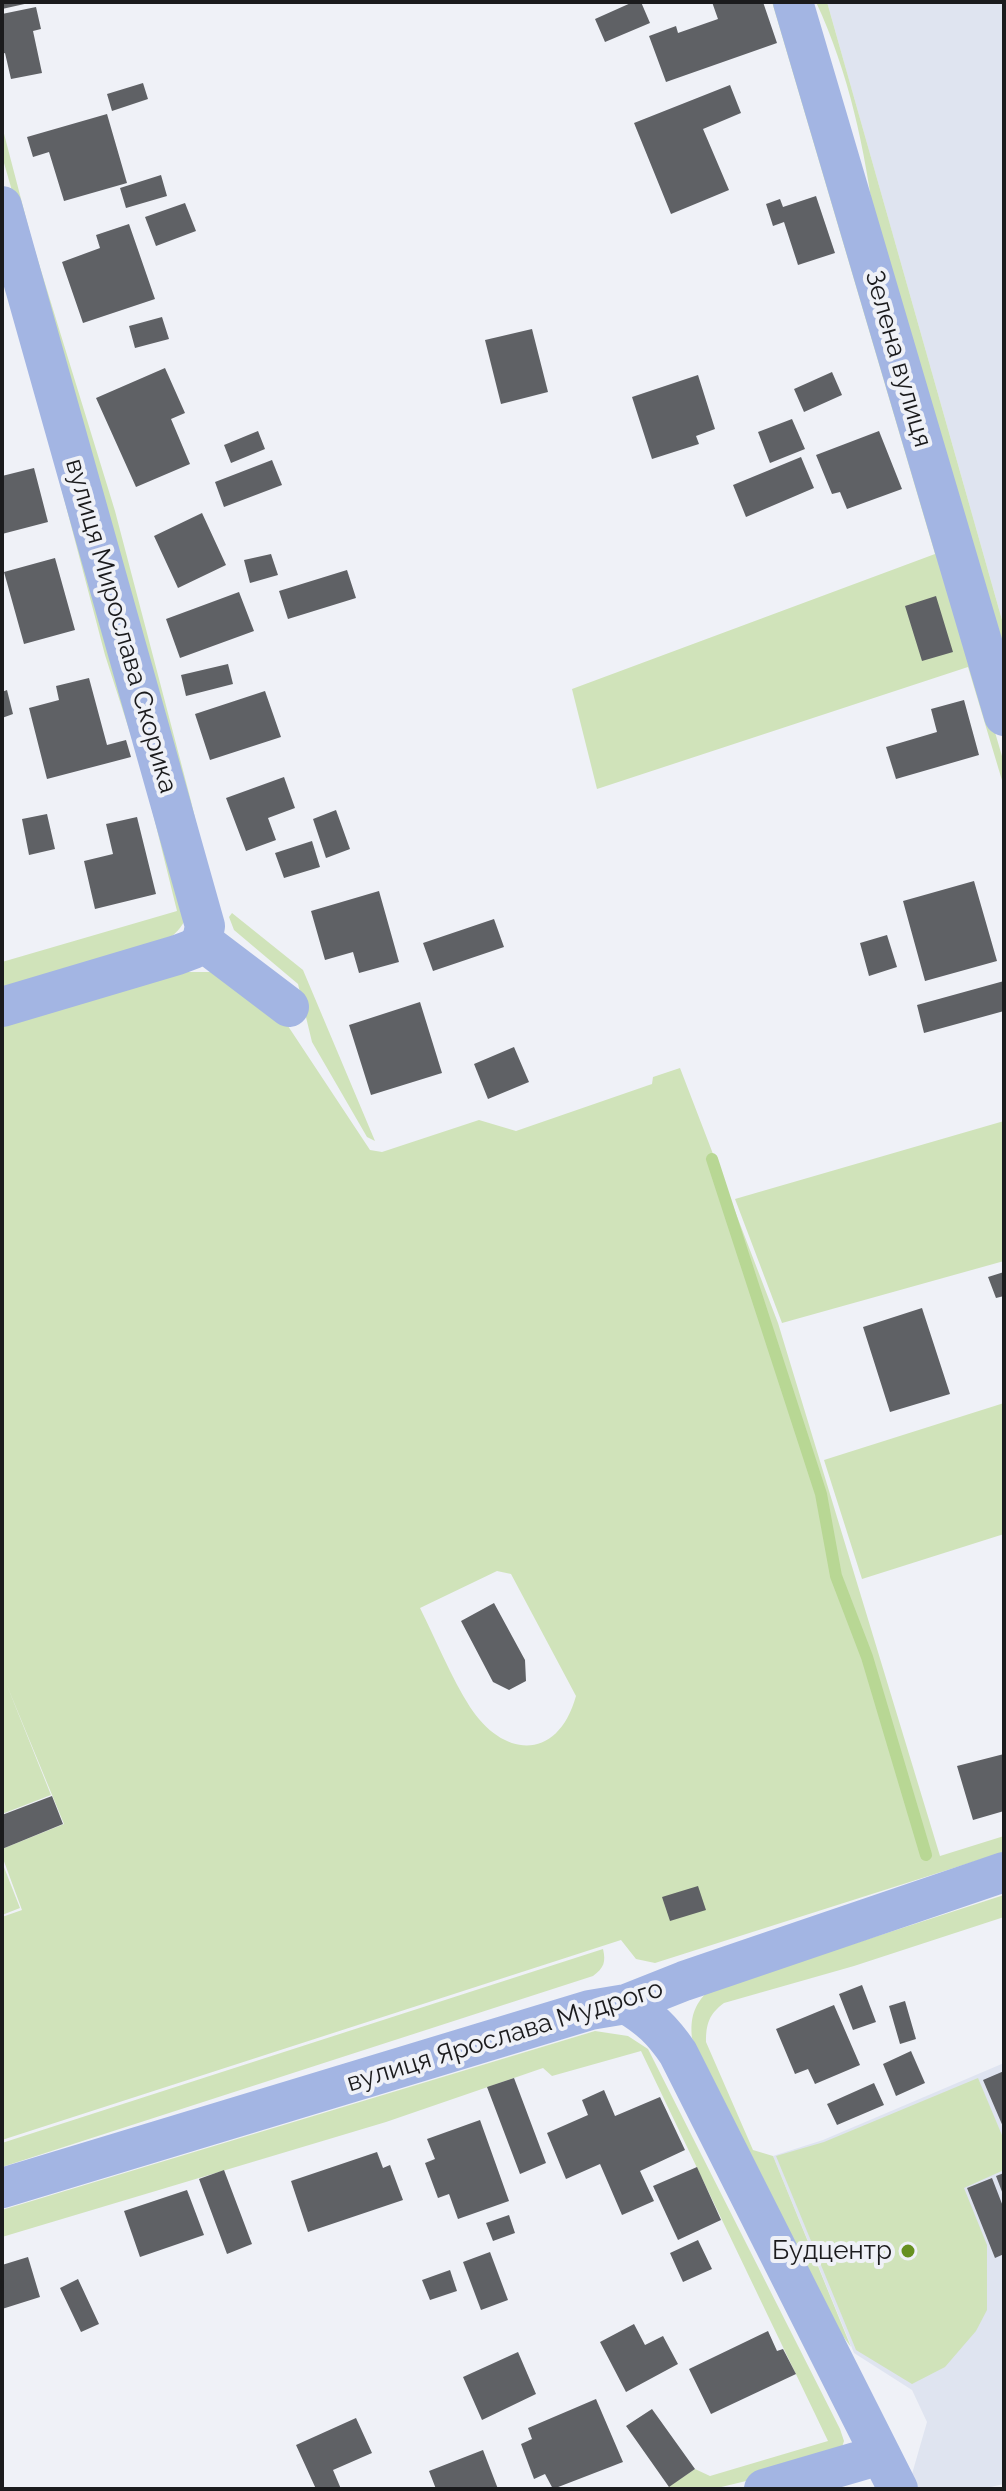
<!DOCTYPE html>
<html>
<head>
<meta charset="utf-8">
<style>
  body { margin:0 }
  #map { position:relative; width:1006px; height:2491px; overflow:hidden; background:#eff1f7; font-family:Raleway,sans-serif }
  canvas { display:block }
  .frame { position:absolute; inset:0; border:4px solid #1b1b1d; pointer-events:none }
</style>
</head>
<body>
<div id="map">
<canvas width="1006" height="2491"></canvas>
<div class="frame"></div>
</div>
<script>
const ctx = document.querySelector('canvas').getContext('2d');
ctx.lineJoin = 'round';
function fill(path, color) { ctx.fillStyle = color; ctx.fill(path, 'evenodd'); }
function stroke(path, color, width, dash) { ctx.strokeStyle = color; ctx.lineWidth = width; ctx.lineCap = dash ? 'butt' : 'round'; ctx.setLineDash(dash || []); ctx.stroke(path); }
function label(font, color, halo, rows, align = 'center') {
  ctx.font = font + ' Raleway,sans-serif'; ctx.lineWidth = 8; ctx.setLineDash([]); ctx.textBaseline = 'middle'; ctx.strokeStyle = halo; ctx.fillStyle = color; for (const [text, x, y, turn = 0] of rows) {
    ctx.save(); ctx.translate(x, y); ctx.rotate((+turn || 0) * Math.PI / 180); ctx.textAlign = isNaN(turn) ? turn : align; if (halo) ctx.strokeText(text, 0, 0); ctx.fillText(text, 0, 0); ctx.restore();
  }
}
fill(new Path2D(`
  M827 2H1004V627L881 193Z
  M1004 2063V2484L981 2489H919L912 2474 927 2422 912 2390 854 2353 773 2156 823 2140Z`), '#dfe4f0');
fill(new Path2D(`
  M772 2H781L1004 763V787L968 667 597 789 572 689 935 554Z
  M816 2H827L1004 627V683L875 227C865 149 849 73 816 2Z
  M2 126 32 241 115 511 191 801 207 869 2 156Z
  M47 434 51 435 63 462 93 581 122 666 186 883C187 890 190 900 189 907 183 955 93 970 55 979 37 984 20 990 2 995V962L177 911 143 773 105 655Z
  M232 913 303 970 375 1141 367 1137 312 1042 298 984 234 930 229 917Z
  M176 972H214L284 1020 370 1150 382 1152 479 1120 516 1131 652 1084 653 1077 680 1068 778 1323 940 1856 1004 1836V1852L655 1963 636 1959 621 1940 2 2140V1917L22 1910 2 1856V1849L64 1824 6 1683 51 1795 2 1814V1021ZM497 1571 511 1574 576 1696C558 1761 504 1759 470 1707 451 1677 436 1640 420 1608Z
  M1004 1121V1261L782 1323 735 1199Z
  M1004 1403V1534L862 1579 824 1460Z
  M2 1862 20 1908 2 1915Z
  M1004 1895V1917L854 1966 724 2003C709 2014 706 2024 706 2042L753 2150 773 2156 851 2347 830 2319 692 2038C690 2018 694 2005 708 1991Z
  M603 1949C606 1962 604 1968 593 1976L2 2167V2143Z
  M595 2031 628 2036 648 2049 840 2429 844 2441 842 2447 796 2469 713 2489H665L695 2469 710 2476 828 2441 641 2051 552 2076 543 2068 386 2122 2 2237V2210Z
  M978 2078 1004 2140V2170L964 2188 987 2245V2310L976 2331 945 2367 912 2384 856 2350 776 2156 824 2142Z`), '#d0e3ba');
stroke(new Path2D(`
  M712 1159 821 1494 836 1576 867 1657 926 1855`), '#b8d794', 12);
fill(new Path2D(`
  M2 2H29V3L2 9Z
  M633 2H641L650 23 605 42 595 19Z
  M712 2H763L777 43 666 82 649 36 676 26 678 33 718 19Z
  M36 7 41 29 33 31 42 73 11 79 5 53 2 54V14Z
  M143 83 148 99 112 111 107 94Z
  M730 85 741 113 703 129 729 190 671 214 634 123Z
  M107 114 127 183 64 201 49 152 33 157 27 137Z
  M161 175 167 196 126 208 120 188Z
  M816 196 835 253 798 265 784 222 773 226 766 204 780 199 783 207Z
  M185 203 196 231 156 246 145 217Z
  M129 224 155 299 83 323 62 262 100 248 96 235Z
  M162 317 169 339 135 348 129 326Z
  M532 329 548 392 501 404 485 340Z
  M165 368 185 413 171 419 190 464 136 487 96 398Z
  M832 372 842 395 804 412 794 389Z
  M698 375 715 429 696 436 699 444 652 459 632 397Z
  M792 419 805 449 770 463 758 432Z
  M258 431 265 449 231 463 224 445Z
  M879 431 902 489 847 509 840 492 832 494 816 455Z
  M801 457 814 488 746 517 733 485Z
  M272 460 282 485 224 507 215 482Z
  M34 468 48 522 2 534V476Z
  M202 513 226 565 178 588 154 536Z
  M271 554 278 575 250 583 244 560Z
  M55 558 75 630 24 644 4 572Z
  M347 570 356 598 288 619 279 591Z
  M239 592 254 631 180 658 166 619Z
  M936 596 953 652 922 661 905 606Z
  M228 664 233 684 186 696 181 675Z
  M89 678 107 745 126 740 131 757 47 779 29 708 59 700 56 686Z
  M7 690 13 714 2 718V692Z
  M265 691 281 737 210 760 195 714Z
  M964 700 979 755 896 779 886 747 937 732 931 709Z
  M284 777 295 808 268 818 276 840 246 851 226 798Z
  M336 810 350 849 326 858 313 819Z
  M47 814 55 849 29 855 22 819Z
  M137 817 156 894 95 909 84 861 113 854 106 824Z
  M312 841 320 867 284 878 275 853Z
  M974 881 997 961 925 981 903 901Z
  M379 891 399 962 359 973 353 952 325 960 311 911Z
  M494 919 504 947 433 971 423 943Z
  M887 935 897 967 869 976 860 943Z
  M1004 981V1011L924 1033 917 1005Z
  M420 1002 442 1073 371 1095 349 1025Z
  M514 1047 529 1082 488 1099 474 1064Z
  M1004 1272V1296L996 1298 988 1277Z
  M922 1308 950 1394 890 1412 863 1327Z
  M494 1603 525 1660 526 1681 509 1690 493 1682 461 1621Z
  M1004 1754V1811L973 1820 957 1766Z
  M52 1796 63 1824 2 1849V1815Z
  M698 1886 706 1910 670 1921 662 1897Z
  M862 1985 876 2022 853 2030 839 1994Z
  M905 2001 916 2039 900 2044 889 2006Z
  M834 2005 860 2065 815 2084 808 2069 795 2074 776 2029Z
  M911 2051 925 2083 896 2096 883 2064Z
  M1004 2071V2129L983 2080Z
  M514 2078 546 2163 520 2174 487 2087Z
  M874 2083 884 2105 837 2125 827 2104Z
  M604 2090 615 2116 660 2097 685 2150 640 2171 654 2201 622 2215 600 2164 566 2179 547 2133 588 2115 582 2100Z
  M480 2120 509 2201 458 2219 449 2194 438 2198 425 2163 435 2159 427 2139Z
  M377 2152 383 2168 390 2165 403 2200 308 2232 291 2181Z
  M697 2167 721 2220 678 2240 653 2186Z
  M224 2170 252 2244 227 2254 199 2179Z
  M1004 2173V2197L996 2176Z
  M992 2178 1004 2209V2254L995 2258 967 2188Z
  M187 2190 204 2235 140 2257 124 2211Z
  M509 2215 515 2233 493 2241 486 2223Z
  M698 2240 712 2269 683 2282 670 2253Z
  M490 2252 508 2300 481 2310 463 2262Z
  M28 2257 40 2297 2 2309V2265Z
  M450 2270 457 2291 430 2300 422 2280Z
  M78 2279 99 2324 81 2332 60 2288Z
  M634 2324 645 2345 663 2336 678 2364 626 2392 600 2342Z
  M768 2331 777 2351 783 2349 796 2374 711 2414 689 2369Z
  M518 2352 536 2394 482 2420 463 2377Z
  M596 2399 623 2462 553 2489 545 2474 534 2479 521 2444 532 2439 528 2428Z
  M652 2409 695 2469 669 2487 626 2426Z
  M356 2418 372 2453 333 2470 341 2489H316L296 2445Z
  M483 2450 498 2489H436L429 2471Z`), '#5f6165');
stroke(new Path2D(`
  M793 2 1004 716
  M2 206 205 926 202 941 289 1007
  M2 1007 177 955 193 949 202 941
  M626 2004C649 2017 663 2031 678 2053L898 2489
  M2 2188 590 2010 626 2004 684 1981 1004 1872
  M764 2489 880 2455`), '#a3b5e3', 40);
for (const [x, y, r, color] of [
  [908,2251,8,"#669020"]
]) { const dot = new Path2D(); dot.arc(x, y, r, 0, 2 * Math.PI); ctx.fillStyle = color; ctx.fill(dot); stroke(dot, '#eff1f7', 3); }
label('26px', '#1b1b1d', '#eff1f7', [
  ["Зелена вулиця",898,359,74],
  ["вулиця Мирослава Скорика",121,626,74],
  ["вулиця Ярослава Мудрого",505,2036,-17]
]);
label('26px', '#1b1b1d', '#eff1f7', [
  ["Будцентр",892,2251]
], 'right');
</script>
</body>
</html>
